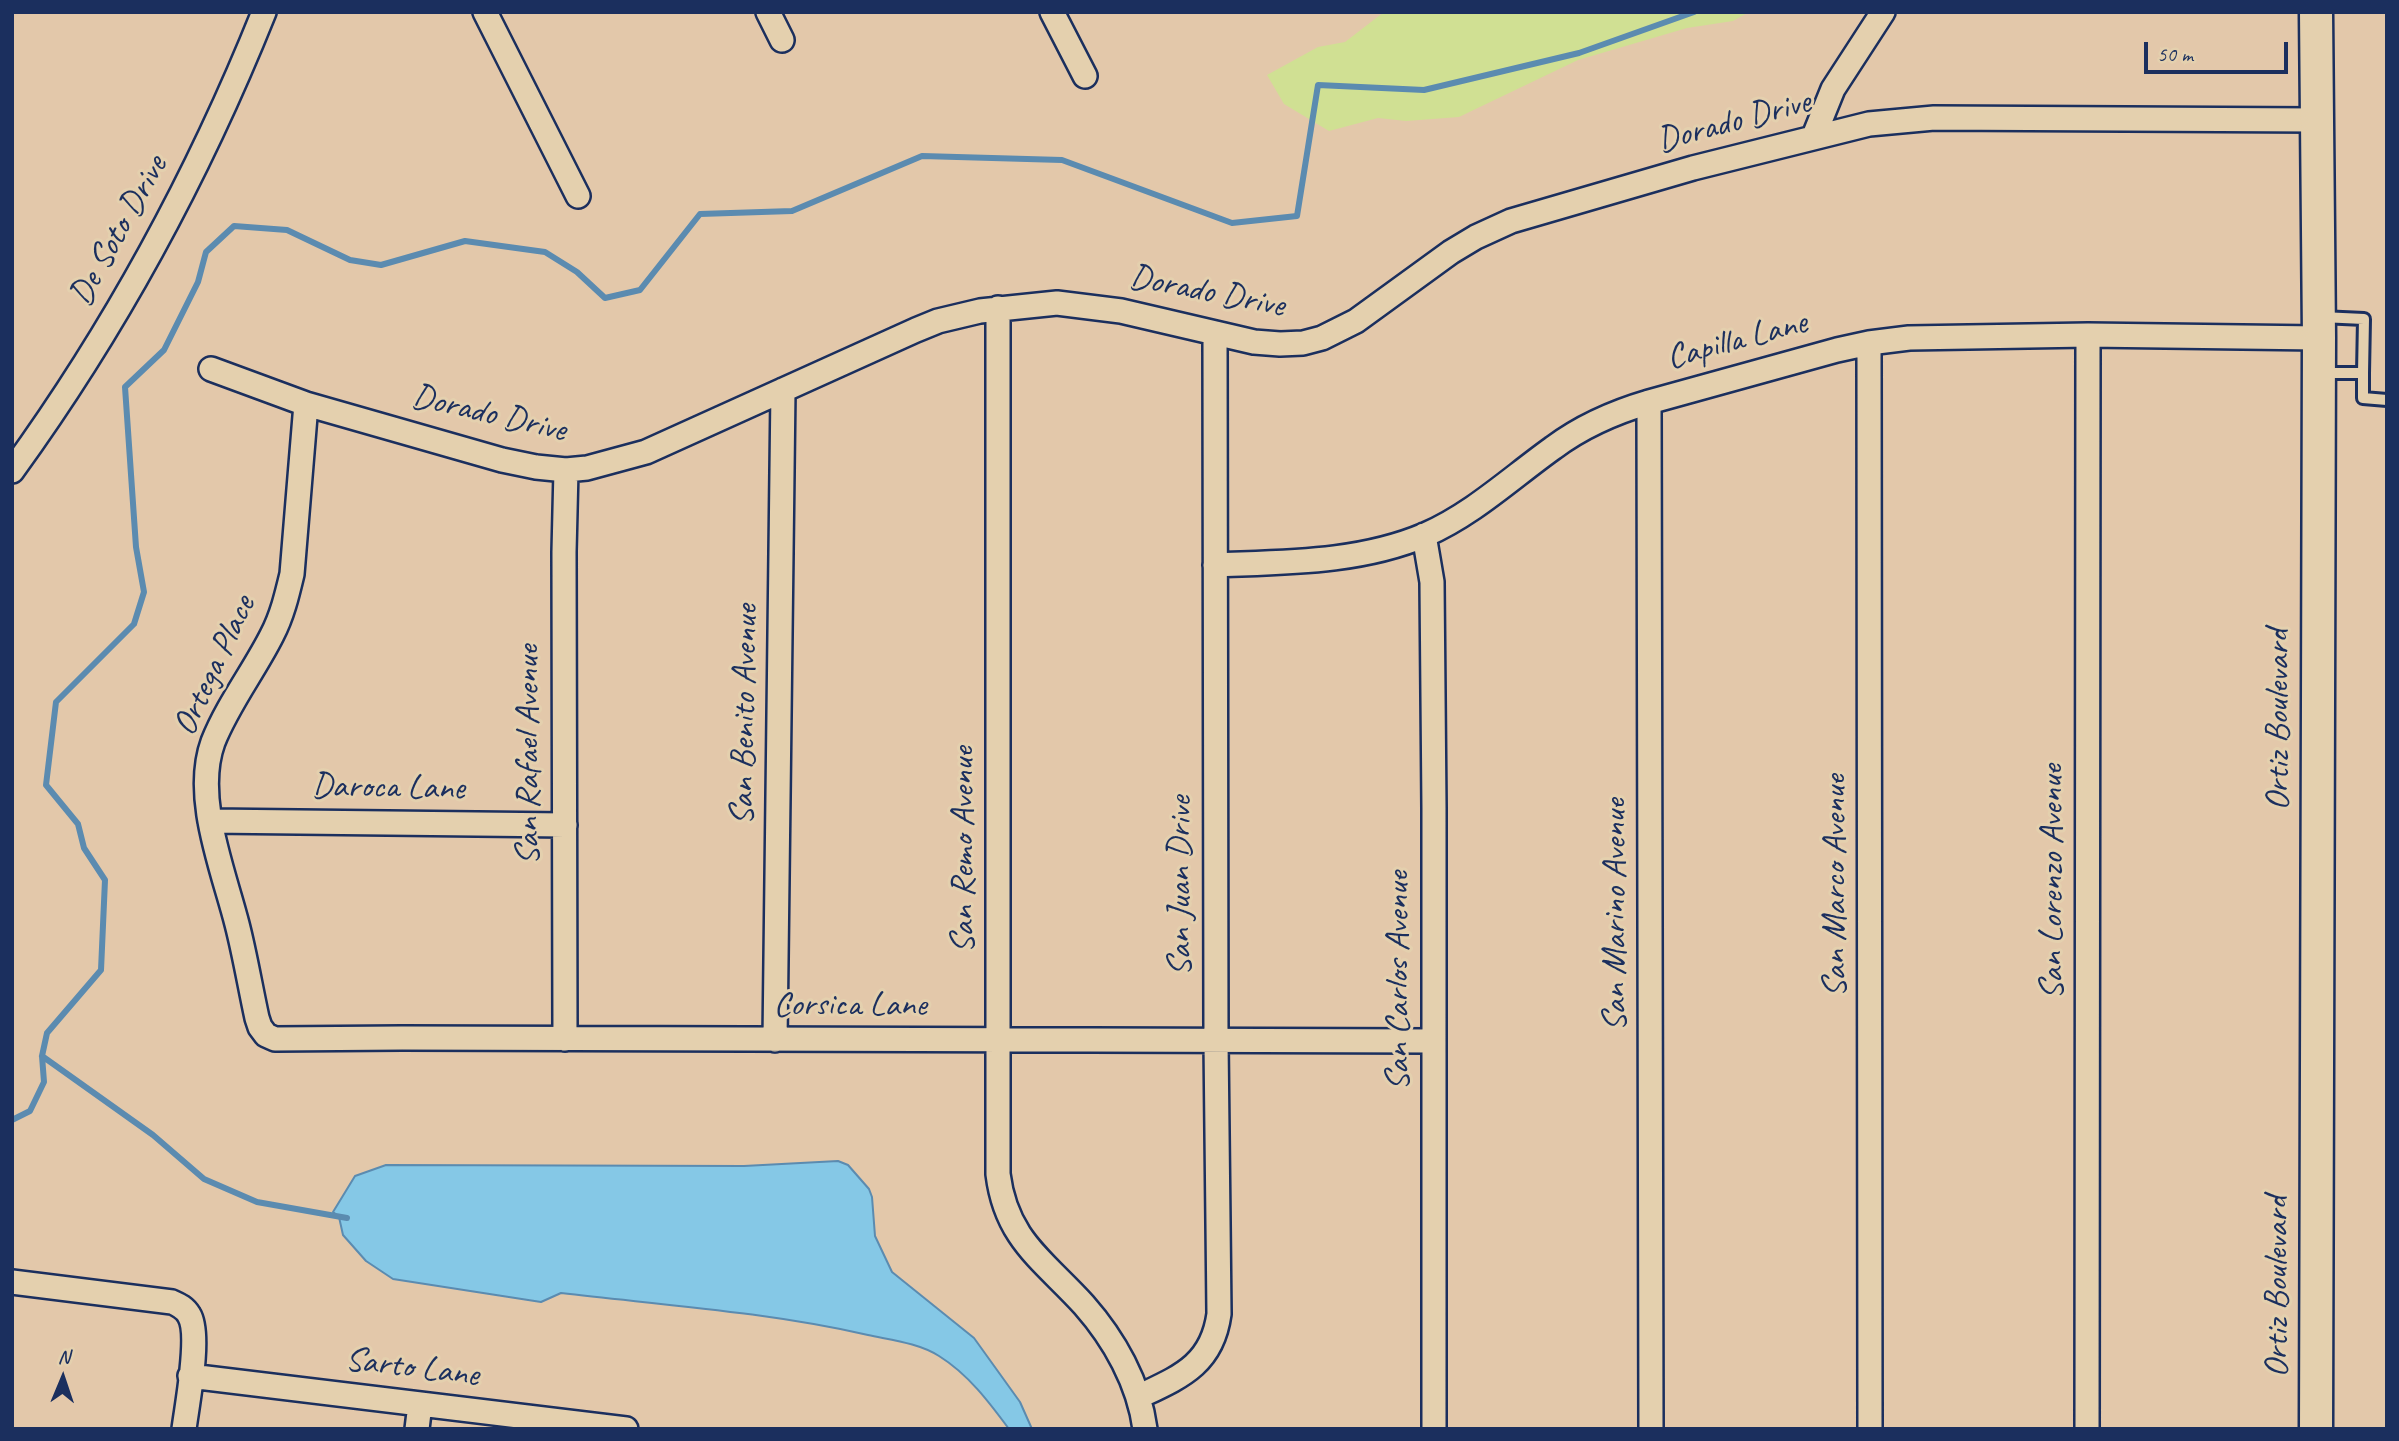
<!DOCTYPE html>
<html>
<head>
<meta charset="utf-8">
<style>
  body { margin:0 }
  #map { position:relative; width:2399px; height:1441px; overflow:hidden; background:#e3c8aa; font-family:Caveat,sans-serif }
  canvas { display:block }
  .frame { position:absolute; inset:0; border:14px solid #1b2f5e; pointer-events:none }
  .north { position:absolute; left:28px; top:1343px; width:70px; height:70px; -webkit-text-stroke:5px #e4d0ae; paint-order:stroke; rotate:2deg; font-size:19px; font-weight:700; line-height:28px; text-align:center; color:#1b2f5e }
  .north::after { content:''; display:block; margin:auto; width:24px; height:32px; background:#1b2f5e; clip-path:polygon(50% 0,100% 100%,50% 72%,0 100%) }
  .scale { position:absolute; left:2144px; top:42px; width:144px; height:32px; box-sizing:border-box; border:4px solid #1b2f5e; border-top:0; padding-left:9px; font-size:21px; line-height:24px; white-space:nowrap; color:#1b2f5e; -webkit-text-stroke:5px #e4d0ae; paint-order:stroke }
</style>
</head>
<body>
<div id="map">
<canvas width="2399" height="1441"></canvas>
<div class="frame"></div>
<div class="north">N</div>
<div class="scale">50 m</div>
</div>
<script>
const ctx = document.querySelector('canvas').getContext('2d');
ctx.lineJoin = 'round';
function fill(path, color) { ctx.fillStyle = color; ctx.fill(path, 'evenodd'); }
function stroke(path, color, width, dash) { ctx.strokeStyle = color; ctx.lineWidth = width; ctx.lineCap = dash ? 'butt' : 'round'; ctx.setLineDash(dash || []); ctx.stroke(path); }
function label(font, color, halo, rows, align = 'center') {
  ctx.font = font + ' Caveat,sans-serif'; ctx.lineWidth = 6; ctx.setLineDash([]); ctx.textBaseline = 'middle'; ctx.strokeStyle = halo; ctx.fillStyle = color; for (const [text, x, y, turn = 0] of rows) {
    ctx.save(); ctx.translate(x, y); ctx.rotate((+turn || 0) * Math.PI / 180); ctx.textAlign = isNaN(turn) ? turn : align; if (halo) ctx.strokeText(text, 0, 0); ctx.fillText(text, 0, 0); ctx.restore();
  }
}
fill(new Path2D(`
  M1384 12H1749L1733 21 1687 28 1578 60 1459 117 1406 121 1378 118 1329 131 1284 104 1267 75 1318 47 1345 42Z`), '#d0e093');
const water = new Path2D(`
  M838 1161 848 1165 869 1189 872 1197 875 1236 892 1272 974 1338 1020 1402 1032 1429H1009C989 1402 968 1374 939 1356 919 1343 891 1340 868 1335 767 1312 663 1305 561 1293L541 1302 393 1279 366 1261 343 1235 339 1217 333 1212 355 1176 386 1165 744 1166Z`);
fill(water, '#85c8e6');
stroke(water, '#5b8bb0', 2);
stroke(new Path2D(`
  M42 1056 153 1135 204 1179 257 1202 347 1218
  M12 1120 30 1111 44 1082 42 1056 47 1033 101 970 105 880 84 848 78 824 46 785 56 702 134 624 144 592 136 547 125 387 164 350 198 282 206 252 234 226 287 230 350 260 381 265 465 241 545 252 577 272 605 298 640 290 700 214 792 211 922 156 1062 160 1232 223 1297 216 1318 85 1424 90 1579 53 1694 12`), '#5b8bb0', 6);
const lane = new Path2D(`
  M2321 317 2364 319 2363 373H2323
  M2363 373V398L2387 400`);
const street = new Path2D(`
  M485 12 578 196
  M768 12 782 40
  M1052 12 1085 76
  M1814 136 1833 89 1883 12
  M998 308V1174C1006 1239 1043 1260 1084 1305 1114 1339 1139 1383 1145 1429
  M1869 343 1870 1429
  M211 369 306 404 502 460 536 467 566 470 587 468 646 452 916 330 938 321 980 311 1057 303 1121 311 1254 342 1280 344 1303 343 1322 338 1356 321 1451 252 1476 237 1511 221 1693 168 1869 124 1934 118 2316 120
  M1649 402 1651 1429
  M306 404 292 574C287 595 282 616 272 635 254 671 228 704 213 742 193 797 223 869 237 924 245 955 250 986 257 1018L260 1027 266 1035 275 1039 402 1038 1434 1041
  M12 471C115 329 199 174 264 12
  M1424 535 1432 582 1434 808V1429
  M1215 565C1285 562 1359 563 1425 535 1473 514 1511 478 1553 448 1581 427 1615 412 1649 402L1837 350 1869 343 1909 338 2088 335 2319 338
  M210 821 565 825
  M565 1039 564 552 566 470
  M775 1040 783 390
  M12 1282 172 1302C179 1305 185 1308 189 1315 201 1334 187 1405 184 1429
  M190 1376 626 1429
  M1138 1397C1180 1377 1212 1365 1219 1314L1216 1041 1215 333
  M417 1429 420 1404
  M2087 1429 2088 335`);
const secondary = new Path2D(`
  M2316 12 2319 338 2316 1429`);
stroke(lane, '#1b2f5e', 16);
stroke(street, '#1b2f5e', 28);
stroke(secondary, '#1b2f5e', 37);
stroke(lane, '#e4d0ae', 10);
stroke(street, '#e4d0ae', 23);
stroke(secondary, '#e4d0ae', 32);
label('35px', '#1b2f5e', '#e4d0ae', [
  ["Dorado Drive",1734,122,-15],
  ["De Soto Drive",119,231,-61],
  ["Dorado Drive",1207,292,11],
  ["Capilla Lane",1737,341,-15],
  ["Dorado Drive",489,414,13],
  ["Ortega Place",215,666,-65],
  ["San Benito Avenue",745,715,-89],
  ["Ortiz Boulevard",2279,720,-90],
  ["San Rafael Avenue",529,755,-90],
  ["Daroca Lane",388,788,1],
  ["San Remo Avenue",964,850,-90],
  ["San Lorenzo Avenue",2053,882,-90],
  ["San Juan Drive",1181,886,-90],
  ["San Marco Avenue",1836,886,-90],
  ["San Marino Avenue",1616,915,-90],
  ["San Carlos Avenue",1399,981,-90],
  ["Corsica Lane",850,1006],
  ["Ortiz Boulevard",2278,1287,-90],
  ["Sarto Lane",412,1368,7]
]);
</script>
</body>
</html>
